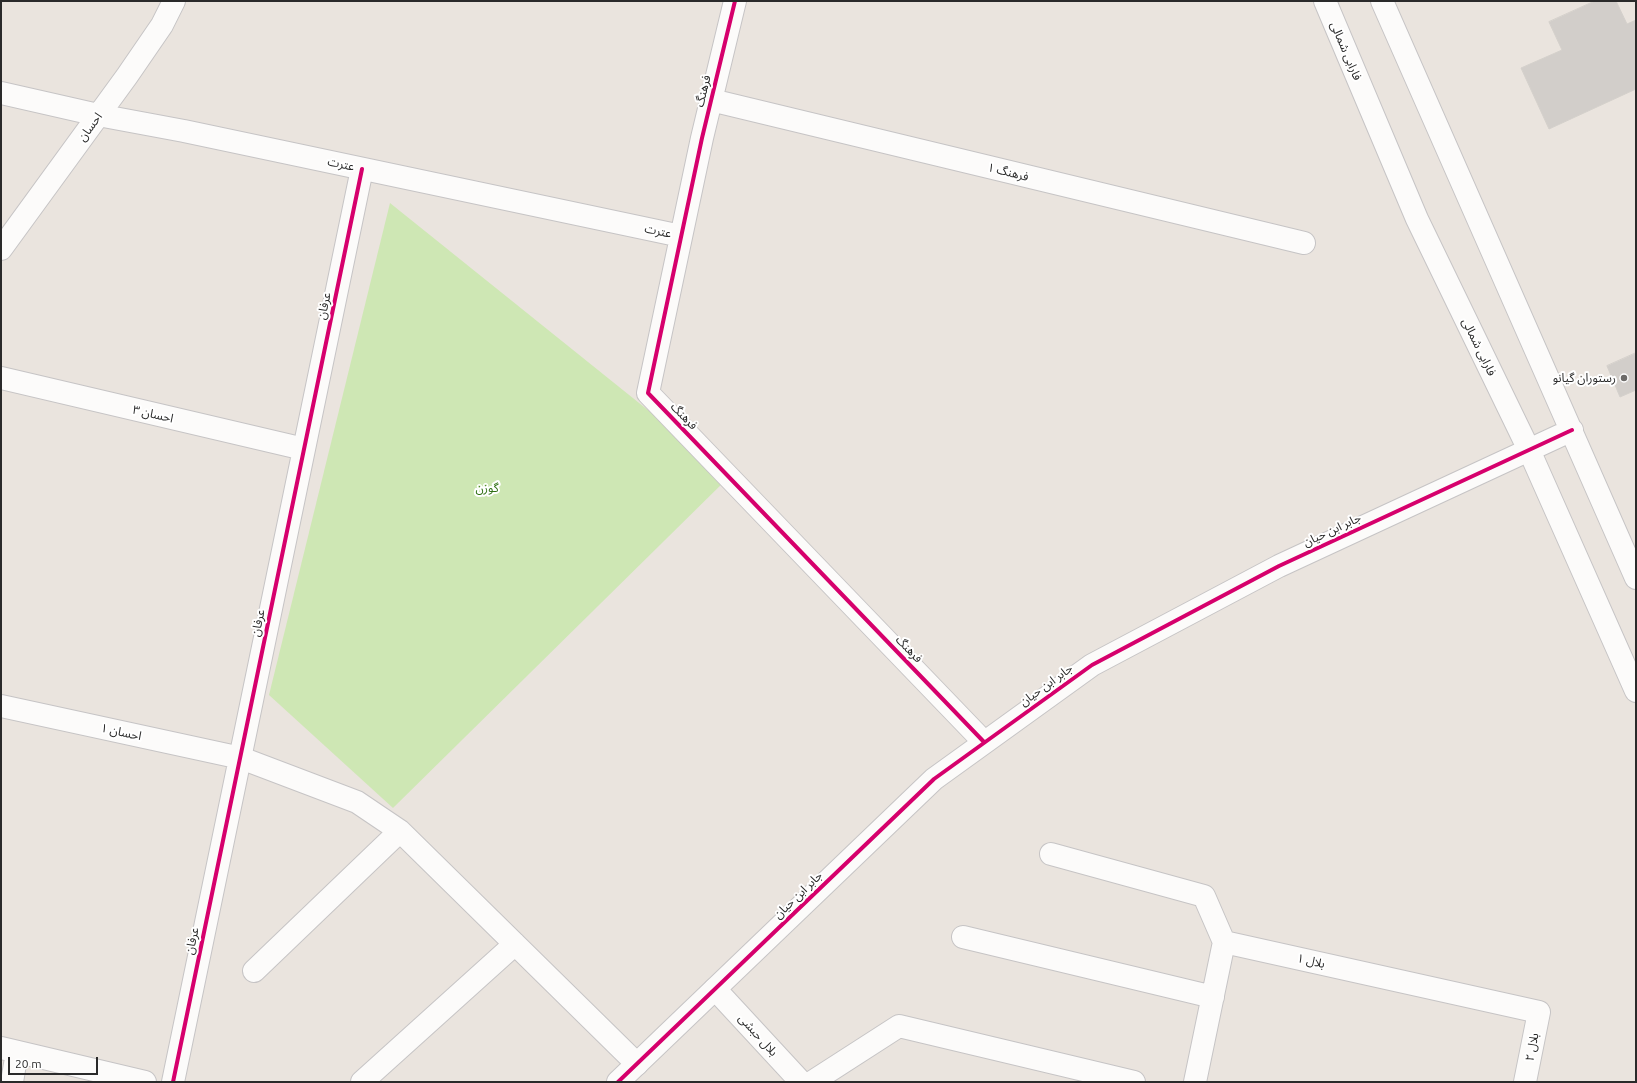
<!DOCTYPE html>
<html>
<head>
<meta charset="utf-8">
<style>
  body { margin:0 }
  #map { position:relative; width:1637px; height:1083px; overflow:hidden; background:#eae4de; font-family:Ubuntu,sans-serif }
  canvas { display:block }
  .frame { position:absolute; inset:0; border:2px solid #2a2a2a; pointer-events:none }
  .scale { position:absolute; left:8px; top:1057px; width:90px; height:18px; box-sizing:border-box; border:2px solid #2a2a2a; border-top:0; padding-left:5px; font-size:12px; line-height:14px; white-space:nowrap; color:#2a2a2a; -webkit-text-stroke:3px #fff; paint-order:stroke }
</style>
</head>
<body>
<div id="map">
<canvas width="1637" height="1083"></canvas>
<div class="frame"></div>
<div class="scale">20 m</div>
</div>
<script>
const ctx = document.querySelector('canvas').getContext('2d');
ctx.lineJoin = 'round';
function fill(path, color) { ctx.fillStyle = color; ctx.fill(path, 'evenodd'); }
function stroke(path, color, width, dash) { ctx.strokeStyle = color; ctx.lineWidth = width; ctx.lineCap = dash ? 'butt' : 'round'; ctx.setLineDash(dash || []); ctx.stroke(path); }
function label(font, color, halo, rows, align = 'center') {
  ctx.font = font + ' Ubuntu,"Noto Sans Arabic",sans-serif'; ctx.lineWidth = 4; ctx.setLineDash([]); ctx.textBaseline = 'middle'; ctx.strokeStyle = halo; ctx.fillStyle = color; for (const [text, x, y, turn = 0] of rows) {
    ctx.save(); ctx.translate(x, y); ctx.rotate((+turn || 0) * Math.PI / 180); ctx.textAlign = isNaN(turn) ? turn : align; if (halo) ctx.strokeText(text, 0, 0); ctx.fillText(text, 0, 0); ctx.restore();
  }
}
fill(new Path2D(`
  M390 203 730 476 393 808 269 695Z`), '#cee7b4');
const building = new Path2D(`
  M1595 1H1616L1627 24 1636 20V89L1549 129 1521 68 1562 50 1549 22Z
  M1636 353V390L1620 397 1607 366Z`);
fill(building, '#d2ceca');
stroke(building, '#d4d0cb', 1);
const street = new Path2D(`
  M735 1 702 138 648 393 984 742
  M1 93 98 115 184 131 681 236
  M711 100 1304 243
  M1 249 127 76 162 25 174 1
  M1 378 304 449
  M1 706 241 758 357 802 400 831 637 1064
  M1051 854 1204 896 1224 942
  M963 937 1213 997
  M254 971 400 831
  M715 989 801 1082
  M1 1048 145 1082
  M12 1082 17 1052
  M173 1082 362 169
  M362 1082 515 944
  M812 1082 899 1026 1134 1082
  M1195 1082 1224 942 1539 1012 1525 1082`);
const secondary = new Path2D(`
  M1325 1 1417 219 1529 450 1636 691
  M1382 1 1636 578
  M618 1082 934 779 1092 665 1279 566 1572 430`);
stroke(street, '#c6c4c5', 24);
stroke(secondary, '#c6c4c5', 24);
stroke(street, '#fcfbfa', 22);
stroke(secondary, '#fcfbfa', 22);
stroke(new Path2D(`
  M735 1 702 138 648 393 984 742
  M173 1082 362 169
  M618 1082 934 779 1092 665 1279 566 1572 430`), '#d6006c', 4);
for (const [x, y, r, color] of [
  [1624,378,4,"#6d6b69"]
]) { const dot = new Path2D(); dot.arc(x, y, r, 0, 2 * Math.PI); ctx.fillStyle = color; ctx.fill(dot); stroke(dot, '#fff', 1.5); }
label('12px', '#2a2a2a', '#fff', [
  ["فارابی شمالی",1346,51,67],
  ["فرهنگ",703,91,-76],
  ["احسان",90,127,-54],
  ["عترت",341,164,12],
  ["فرهنگ ۱",1008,172,14],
  ["عترت",658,231,12],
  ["عرفان",324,306,-78],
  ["فارابی شمالی",1479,347,64],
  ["احسان ۳",153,414,13],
  ["فرهنگ",684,416,46],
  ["جابر ابن حیان",1332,530,-25],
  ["عرفان",258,623,-78],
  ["فرهنگ",909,649,46],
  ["جابر ابن حیان",1046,685,-36],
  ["احسان ۱",121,732,12],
  ["جابر ابن حیان",798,895,-44],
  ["عرفان",192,941,-78],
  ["بلال ۱",1311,961,13],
  ["بلال حبشی",758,1035,48],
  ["بلال ۲",1532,1047,-79]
]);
label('12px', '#2a2a2a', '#fff', [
  ["رستوران گیانو",1616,378]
], 'right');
label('12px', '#2e6f12', '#fff', [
  ["گوزن",487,488]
]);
</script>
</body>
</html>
